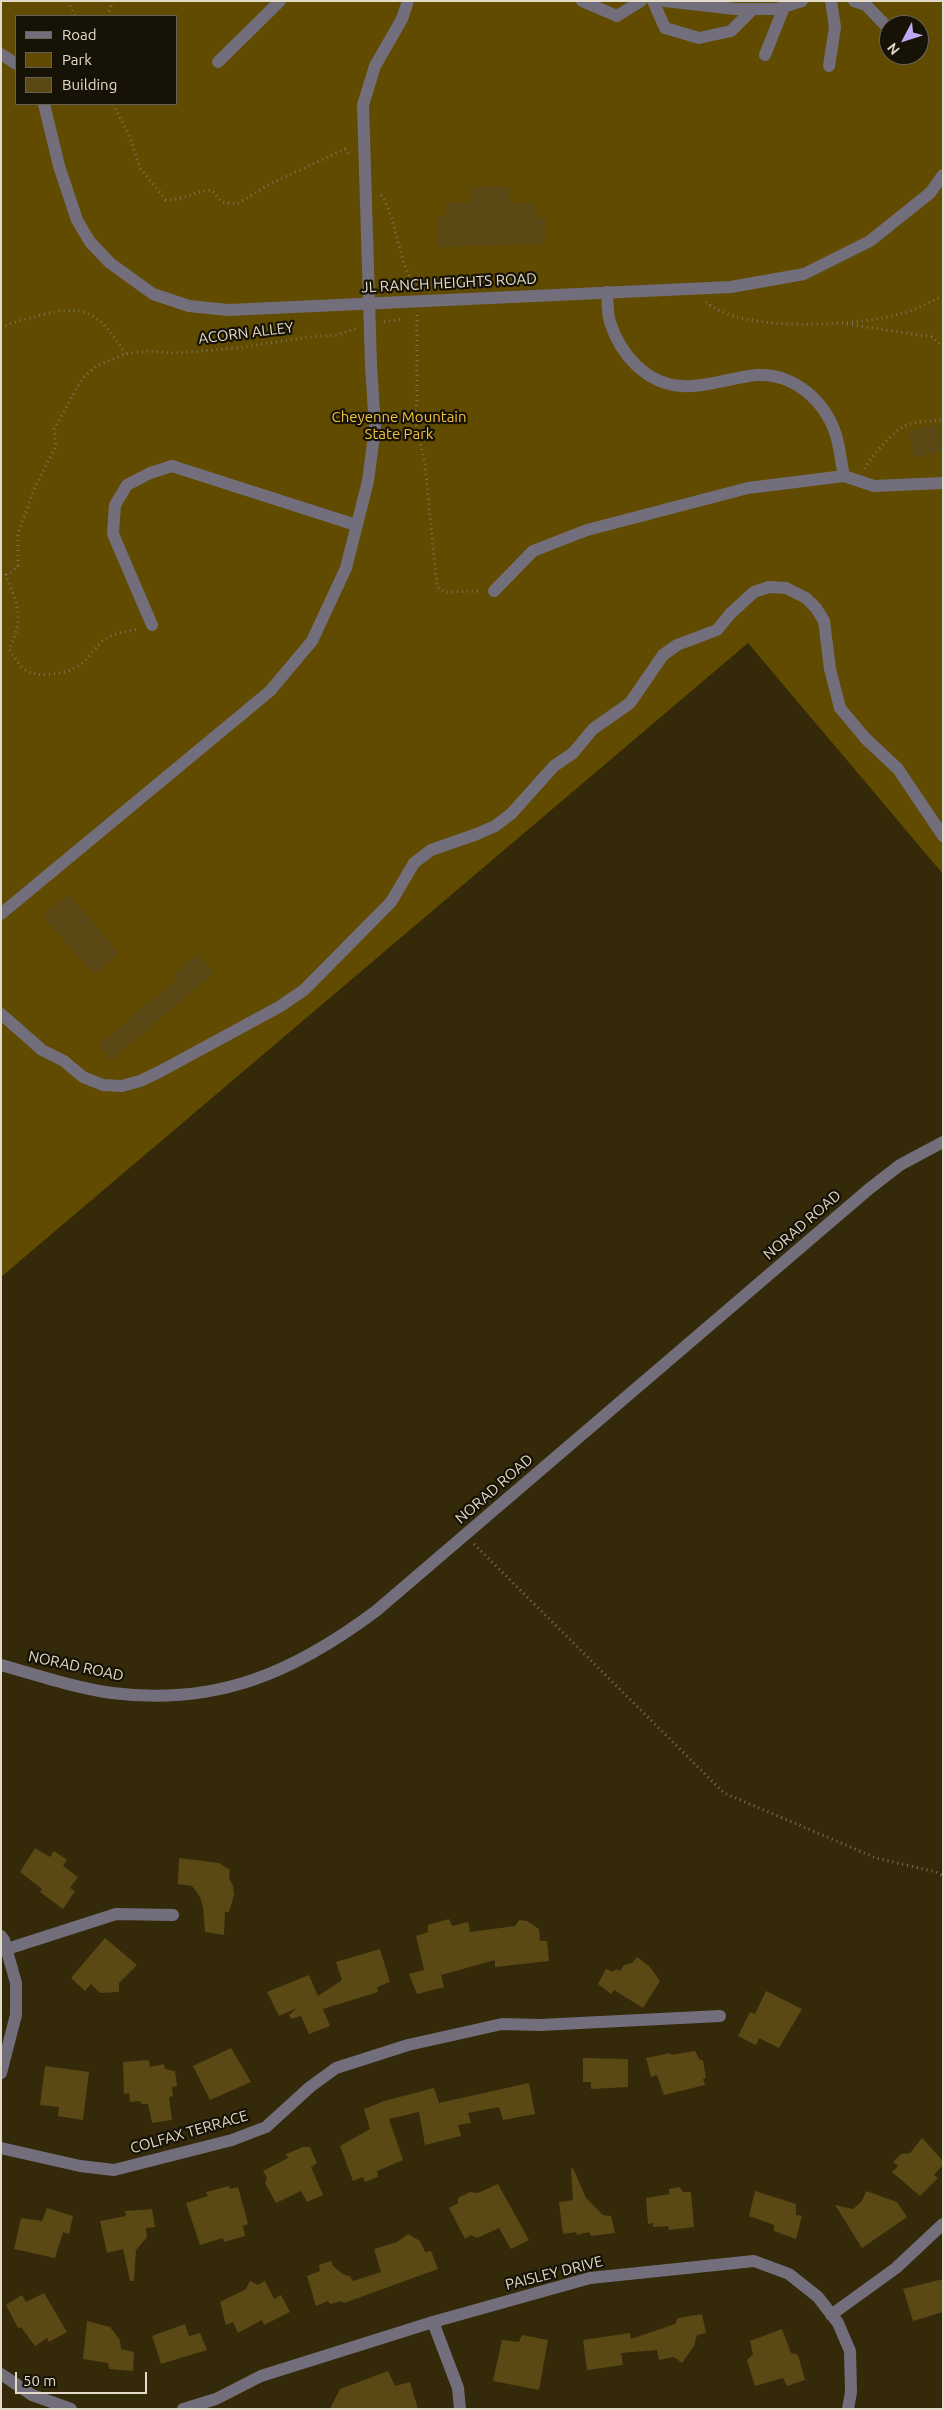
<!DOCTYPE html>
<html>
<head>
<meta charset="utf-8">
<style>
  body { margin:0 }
  #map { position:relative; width:944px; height:2410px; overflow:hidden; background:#342909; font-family:Ubuntu,sans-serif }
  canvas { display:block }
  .frame { position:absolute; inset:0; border:2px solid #e2dbca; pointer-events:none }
  .legend { position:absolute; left:15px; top:15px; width:162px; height:90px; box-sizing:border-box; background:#171206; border:1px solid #686254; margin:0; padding:6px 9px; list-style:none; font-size:15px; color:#e2dbca }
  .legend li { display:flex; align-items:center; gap:10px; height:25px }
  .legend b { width:25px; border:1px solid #686254 }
  .north { position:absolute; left:879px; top:15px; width:50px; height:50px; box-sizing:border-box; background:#171206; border:1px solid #686254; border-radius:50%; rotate:230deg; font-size:14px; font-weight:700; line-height:20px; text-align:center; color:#e2dbca }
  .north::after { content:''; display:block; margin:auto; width:18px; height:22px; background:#bfa9f4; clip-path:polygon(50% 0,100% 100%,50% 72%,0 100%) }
  .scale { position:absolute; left:15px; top:2372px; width:132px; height:22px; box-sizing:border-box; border:2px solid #e2dbca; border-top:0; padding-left:6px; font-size:15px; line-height:18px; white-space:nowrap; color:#e2dbca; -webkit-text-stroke:4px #171206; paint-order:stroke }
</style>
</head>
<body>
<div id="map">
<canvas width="944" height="2410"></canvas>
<div class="frame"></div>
<ul class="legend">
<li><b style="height:6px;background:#726e7c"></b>Road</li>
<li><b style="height:14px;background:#614b01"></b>Park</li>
<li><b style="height:14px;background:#5b4915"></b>Building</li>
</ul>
<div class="north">N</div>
<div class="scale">50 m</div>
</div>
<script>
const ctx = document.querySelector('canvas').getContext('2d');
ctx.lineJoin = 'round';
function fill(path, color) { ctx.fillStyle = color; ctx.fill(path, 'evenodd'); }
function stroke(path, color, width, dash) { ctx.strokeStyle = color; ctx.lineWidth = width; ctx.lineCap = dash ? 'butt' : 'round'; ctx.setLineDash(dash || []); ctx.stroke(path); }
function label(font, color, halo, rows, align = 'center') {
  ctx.font = font + ' Ubuntu,sans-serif'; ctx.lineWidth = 4.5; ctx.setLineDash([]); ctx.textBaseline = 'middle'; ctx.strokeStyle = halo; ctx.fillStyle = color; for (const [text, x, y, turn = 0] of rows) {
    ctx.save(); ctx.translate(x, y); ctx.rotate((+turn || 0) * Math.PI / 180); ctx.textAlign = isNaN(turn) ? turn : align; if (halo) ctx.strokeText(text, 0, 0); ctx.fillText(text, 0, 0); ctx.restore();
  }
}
fill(new Path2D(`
  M1 1H943V874L748 643 1 1277ZM16 16H176V104H16ZM889 25H919V55H889Z`), '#614b01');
fill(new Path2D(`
  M510 186V203H536V218L545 217V244L437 247V216H446L445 202H471L470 187Z
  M939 424 943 451 914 458 908 431Z
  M68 893 119 953 94 975 42 916Z
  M198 954 214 973 111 1061 98 1045 176 979 173 975Z
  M35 1848 50 1857 54 1851 67 1860 63 1866 78 1877 70 1888 75 1891 63 1909 40 1892 42 1889 20 1872Z
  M179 1858 219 1863 230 1870 229 1878 233 1886 234 1895 229 1912H225L224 1935 205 1932 203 1907 200 1897 192 1886 178 1884Z
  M449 1919 452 1926 468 1922 470 1932 515 1926 519 1920 527 1921 539 1929 540 1941H547L549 1961 495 1967V1960L441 1975 444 1987 417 1994 409 1974 424 1970 416 1936 428 1932V1925Z
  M105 1938 137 1965 119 1983V1992L100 1993 91 1984 85 1991 71 1978Z
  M380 1949 390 1982 377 1987 378 1992 323 2009 330 2026 309 2034 301 2016 291 2019 289 2015 297 2008 279 2016 267 1992 309 1975 318 1996 342 1980 336 1962Z
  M637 1957 649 1966 660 1981 643 2008 614 1990 611 1994 598 1984 606 1969 613 1972 616 1969 620 1971 624 1965 632 1963Z
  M766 1991 802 2009 779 2048 759 2038 756 2045 738 2036 750 2012 755 2014Z
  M231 2048 251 2082 210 2100 193 2066Z
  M695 2051 700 2060H703L706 2078 703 2079 705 2085 664 2095 657 2075 651 2077 646 2058 670 2053 671 2055Z
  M583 2058 628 2059V2087L591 2089V2082H583Z
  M149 2060 150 2067 164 2064 165 2069 175 2071 177 2086 172 2087 173 2096 169 2097 172 2120 152 2123 148 2104H142L140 2101 130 2102 129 2093 124 2094 123 2062Z
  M45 2066 89 2072 83 2120 58 2116 59 2107 40 2105Z
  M529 2083 535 2114 503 2120 499 2107 468 2113 471 2123 458 2125 461 2136 425 2145 419 2112 389 2119 403 2160 377 2171 378 2177 365 2182 363 2177 353 2181 340 2146 370 2129 364 2109 384 2101 434 2088 439 2103Z
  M922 2138 943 2161V2165L934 2175 938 2178 920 2196 892 2172 898 2166 893 2162 901 2154 910 2153Z
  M303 2147H310L317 2163 311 2167 323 2195 307 2202 301 2191 276 2203 265 2183 267 2178 263 2171 288 2158 286 2154Z
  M573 2168 586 2198 603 2215 611 2216 615 2233 591 2236 589 2232 577 2235 576 2232 563 2234 559 2202 573 2200 571 2169Z
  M498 2184 529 2240 511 2249 499 2228 477 2238 471 2235 465 2239 449 2208 458 2203V2198L470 2192 478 2193Z
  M229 2186 230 2189 238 2187 248 2224 243 2226 245 2236 224 2242 223 2238 200 2245 186 2203 208 2196 206 2192Z
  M680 2187 683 2192H691L694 2227 669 2230 668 2226 653 2227V2223L648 2224 646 2198 669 2194V2189Z
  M755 2191 796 2204V2215L802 2216 796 2239 774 2231V2225L749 2216Z
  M866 2191 897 2202 907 2217 862 2248 835 2205 853 2209 862 2201Z
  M47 2208 73 2216 69 2234 63 2232 55 2258 14 2249 21 2218 42 2221Z
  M152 2209 155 2227 146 2228 147 2237 136 2250 134 2281H130L123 2249 107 2253 100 2221 126 2216 125 2211Z
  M408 2234 420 2241 425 2252 431 2251 438 2269 344 2303 341 2301 330 2304 328 2301 316 2306 307 2276 320 2271 319 2265 331 2261 333 2266 344 2275 350 2276 353 2281 381 2272 374 2249 397 2242Z
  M943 2279V2312L913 2321 903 2289Z
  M250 2281 258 2285 265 2281 274 2299 281 2295 290 2312 264 2325 262 2320 238 2333 233 2322 226 2325 220 2302 246 2289Z
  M44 2293 67 2332 49 2342 47 2338 35 2346 21 2327 18 2328 6 2305 22 2295 26 2302Z
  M702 2314 706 2333 697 2335 694 2346 682 2363 674 2357 659 2360 657 2350 621 2353 623 2365 587 2370 583 2340 630 2333 631 2339 675 2324 678 2318Z
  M87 2321 110 2327 120 2340 121 2349 134 2352 133 2371 109 2369 108 2363 83 2359Z
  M185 2324 189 2336 200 2333 207 2350 161 2364 152 2336Z
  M782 2329 791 2353 798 2355 805 2380 787 2386 783 2378 755 2386 747 2360 753 2354 750 2341Z
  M522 2335 548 2340 539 2390 493 2381 502 2340 519 2342Z
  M388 2371 395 2386 410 2382 418 2409H330L340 2389Z`), '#5b4915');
stroke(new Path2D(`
  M68 1 75 16
  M107 16 113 1
  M113 104 130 137 140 168 166 200C185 200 195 191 212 190L222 202 237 204 270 184 345 149 350 155
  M381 195C398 221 398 262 415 287
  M706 302C741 334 860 326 904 313 917 309 930 302 943 296
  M417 315V398L415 419 425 464 437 587 445 592 479 591
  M384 322 403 319
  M847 324 932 337 943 347
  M1 328C12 322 26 319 38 316 85 302 101 314 125 354
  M865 469C869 458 893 432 904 426 916 421 930 421 943 420
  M5 574C18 605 25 618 9 649 14 656 20 668 29 672 43 678 70 673 81 664 92 656 97 642 109 637 118 632 129 631 139 629
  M1 575 9 574 18 566V534L34 489 56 446 54 429 82 379 96 366 125 354 148 351 173 353 237 348 308 337 338 335 357 328
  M474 1544 724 1793 876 1858 936 1872 943 1876`), '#7c7359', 3, [1, 4]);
stroke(new Path2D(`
  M582 1 617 16 641 1
  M653 1 665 28 699 38 731 31 753 9
  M665 1 735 9H777L802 1
  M854 1 866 5 889 29
  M1 54 16 64
  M765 55 784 7
  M218 62 280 1
  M829 66 835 27 831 1
  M44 104 59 166 77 220 90 242 110 263 153 294 189 306 228 310 731 287 804 274 870 241 930 193 943 175
  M607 292C608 301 607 313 610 322 620 354 646 384 682 386 705 388 733 377 757 375 794 373 825 401 836 435 840 448 841 463 844 476
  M494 591 533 551 587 530 748 488 844 476 874 486 943 483
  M152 625 113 534 115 505 127 485 150 473 172 466 356 525
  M1 914 270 691 312 641 346 568 368 481 375 428 371 365 363 105 375 66 402 19 408 1
  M1 1014 42 1050 64 1061 83 1077 103 1085 122 1086 140 1081 159 1072 279 1007 304 990 391 902 414 863 431 850 477 834 495 826 511 814 554 766 573 753 593 729 630 703 663 655 677 645 717 630 730 614 754 592 769 587 786 588 806 598 816 608 824 621 830 669 840 708 866 739 898 769 943 836
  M1 1665C37 1675 75 1688 112 1693 217 1706 293 1673 376 1611L869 1189 900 1165 943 1142
  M1 1936 4 1940 16 1983V2015L1 2073
  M7 1949 116 1914 173 1915
  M1 2148 80 2166 114 2170 232 2140 266 2127 310 2087 336 2068 408 2045 502 2024 540 2025 720 2016
  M831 2315 896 2268 943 2224
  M433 2322 458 2388 460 2409
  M1 2374 32 2395 71 2409
  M183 2409 216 2399 261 2376 433 2322 590 2278 754 2261 789 2274 818 2297 838 2323 850 2351 851 2392 848 2409`), '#726e7c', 12);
label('15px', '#e2dbca', '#171206', [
  ["JL RANCH HEIGHTS ROAD",449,283,-3],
  ["ACORN ALLEY",246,333,-7],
  ["NORAD ROAD",802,1225,-41],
  ["NORAD ROAD",494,1489,-41],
  ["NORAD ROAD",76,1666,12],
  ["COLFAX TERRACE",189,2132,-16],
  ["PAISLEY DRIVE",554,2273,-14]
]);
label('15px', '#f0c23e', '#171206', [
  ["Cheyenne Mountain",399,417],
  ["State Park",399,434]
]);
</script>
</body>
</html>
